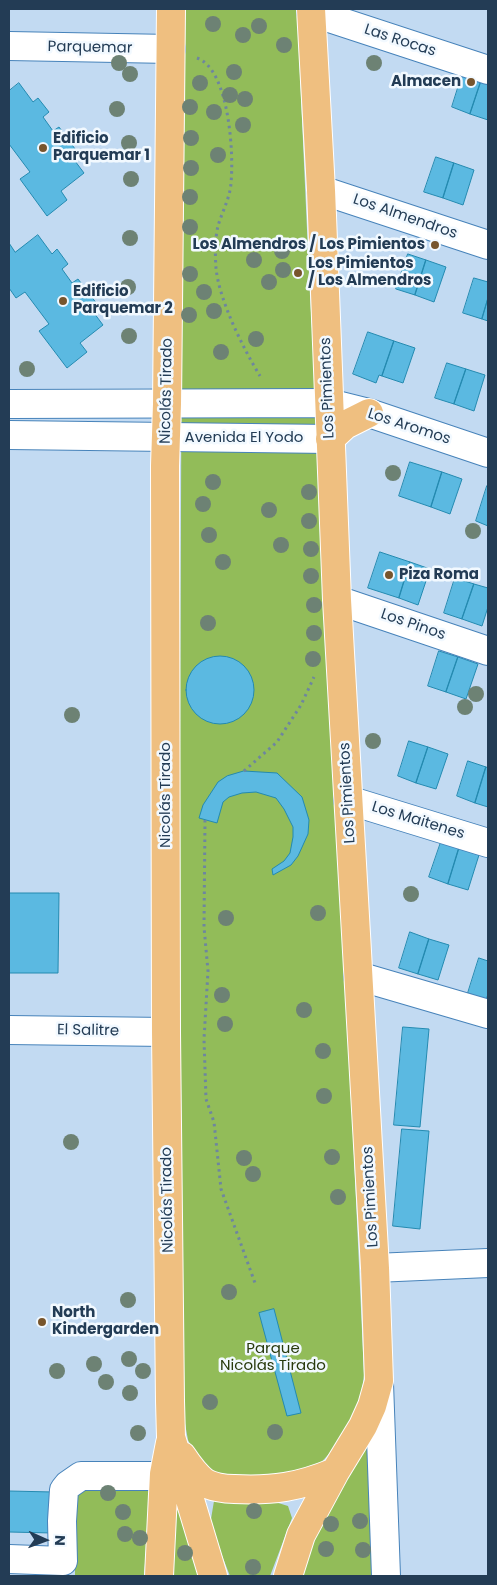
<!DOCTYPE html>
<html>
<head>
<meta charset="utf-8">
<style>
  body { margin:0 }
  #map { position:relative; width:497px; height:1585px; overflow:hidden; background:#c2daf2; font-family:Poppins,sans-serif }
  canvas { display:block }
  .frame { position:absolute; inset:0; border:10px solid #233c55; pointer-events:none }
  .north { position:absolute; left:20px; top:1515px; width:50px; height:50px; -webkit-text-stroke:4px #f2f9ff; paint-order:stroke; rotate:92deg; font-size:14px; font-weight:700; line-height:20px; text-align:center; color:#233c55 }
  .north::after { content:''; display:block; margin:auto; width:18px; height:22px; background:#233c55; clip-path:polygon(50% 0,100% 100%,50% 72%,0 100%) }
</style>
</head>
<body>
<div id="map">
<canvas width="497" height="1585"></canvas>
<div class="frame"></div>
<div class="north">N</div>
</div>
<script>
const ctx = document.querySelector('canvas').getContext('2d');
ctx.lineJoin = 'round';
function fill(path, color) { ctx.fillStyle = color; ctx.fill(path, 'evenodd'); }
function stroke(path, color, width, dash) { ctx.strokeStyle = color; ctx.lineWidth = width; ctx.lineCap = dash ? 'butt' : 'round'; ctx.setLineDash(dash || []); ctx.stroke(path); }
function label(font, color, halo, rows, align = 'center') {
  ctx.font = font + ' Poppins,sans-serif'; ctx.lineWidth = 5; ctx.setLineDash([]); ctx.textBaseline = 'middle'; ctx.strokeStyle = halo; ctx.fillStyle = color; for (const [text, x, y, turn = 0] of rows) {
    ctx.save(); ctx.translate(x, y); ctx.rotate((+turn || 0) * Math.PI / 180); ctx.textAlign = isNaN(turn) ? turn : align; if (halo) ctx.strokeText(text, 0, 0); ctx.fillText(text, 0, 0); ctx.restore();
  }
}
fill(new Path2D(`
  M183 9H297L310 296 321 477 329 690 350 1069 364 1375 361 1399 344 1438 312 1472 273 1485 213 1473 197 1457 188 1440 184 1418 179 999Z
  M372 1434 378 1576H303L306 1548Z
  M171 1480 202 1576H165Z
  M151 1485 144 1576H75V1490Z
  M226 1496 275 1502 288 1506 292 1518 270 1576H230L210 1525 214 1501Z`), '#92bc59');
const building = new Path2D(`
  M463 72 482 78 470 114 452 107Z
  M482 78 488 81V120L470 114Z
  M19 83 33 102 38 98 49 112 43 117 53 131 59 127 78 153 72 157 84 173 61 191 67 200 47 216 20 179 30 172 9 144V91Z
  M436 157 454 163 443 198 424 192Z
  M454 163 474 170 463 205 443 198Z
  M38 235 52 254 57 249 68 264 62 269 72 283 78 279 97 304 91 309 103 325 80 343 87 352 67 368 39 331 49 324 25 292 16 298 9 288V243L15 252Z
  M408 254 426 260 415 295 396 289Z
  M426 260 446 267 434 302 415 295Z
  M474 278 488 282V298L482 319 463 313Z
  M488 298V321L482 319Z
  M368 332 394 341 382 376 379 375 376 383 353 374Z
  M394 341 415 348 403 383 382 376Z
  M447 363 466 369 454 404 435 398Z
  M466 369 485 375 474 411 454 404Z
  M410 462 442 472 431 507 399 496Z
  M442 472 462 479 450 514 431 507Z
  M487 486 488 487V526L476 521Z
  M380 552 410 562 399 598 368 588Z
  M410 562 430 569 418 605 399 598Z
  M455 578 474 584 462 619 444 613Z
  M474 584 488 588V607L482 626 462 619Z
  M439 651 458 657 446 692 428 686Z
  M186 690a34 34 0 1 1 68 0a34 34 0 1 1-68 0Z
  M458 657 478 664 466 699 446 692Z
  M409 741 428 747 416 783 398 776Z
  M428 747 448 754 436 789 416 783Z
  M468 761 486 767 475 803 457 796Z
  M486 767 488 768V807L475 803Z
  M244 771 277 773 302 797 309 820 308 834 298 856 291 865 273 875 272 869 284 861 290 853 293 837V827L284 809 276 798 256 792 242 793 229 797 223 802 217 823 199 818 203 805 218 782 227 776Z
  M441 842 459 848 448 884 429 877Z
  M459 848 479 855 468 890 448 884Z
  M9 893H59L58 973H9Z
  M410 932 429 939 418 974 399 968Z
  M429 939 449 945 438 980 418 974Z
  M479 958 488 961V994L486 1000 468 993Z
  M403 1027 429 1029 420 1127 394 1125Z
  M402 1129 429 1131 420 1229 393 1226Z
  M274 1309 301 1413 287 1416 259 1313Z
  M9 1491 53 1492 52 1533 9 1532Z`);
fill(building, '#5bb9e1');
stroke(building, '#248ab0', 1);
const minor = new Path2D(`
  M311 12 488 70
  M9 46 171 49
  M321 190 488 245
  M9 404 329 403 369 413 488 453
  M9 435 330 439
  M337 600 488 651
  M348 800 488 843
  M358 976 488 1014
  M9 1030 166 1032
  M375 1268 488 1263
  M379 1383 386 1576
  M9 1559 63 1561 62 1521 64 1490 68 1485 81 1476H151L164 1474`);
const major = new Path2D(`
  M171 9 167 404 165 466 166 1032 170 1401 171 1437 213 1576
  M330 439 345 425 369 413
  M182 1456C188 1465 195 1475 204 1482 211 1487 225 1489 234 1489 273 1491 299 1487 335 1472
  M159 1576 164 1474 170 1443
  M288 1576 301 1535 335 1472 363 1426 372 1406 379 1381 375 1268 337 600 321 190 311 9`);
stroke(minor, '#4783ba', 30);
stroke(major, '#fff', 30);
stroke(new Path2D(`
  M197 58C229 69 234 153 231 183 230 198 222 212 218 226 215 238 215 256 216 268 219 300 243 348 260 376
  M244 771 277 742 301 705 314 677
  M205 820 204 927 208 971 204 1039 206 1099 214 1122 221 1189 255 1283`), '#6e869f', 3, [2.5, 4]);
stroke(minor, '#fff', 28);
stroke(major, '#efbf80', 28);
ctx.fillStyle = '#6d8274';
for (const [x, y] of [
  [213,24],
  [259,26],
  [243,35],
  [284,45],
  [119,63],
  [374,63],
  [234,72],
  [130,74],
  [200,83],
  [230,95],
  [245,99],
  [190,107],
  [117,109],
  [214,112],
  [243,125],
  [191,138],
  [129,143],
  [218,155],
  [191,168],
  [131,179],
  [190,197],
  [190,227],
  [130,238],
  [282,251],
  [254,260],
  [283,270],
  [190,274],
  [269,282],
  [128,287],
  [204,292],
  [214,311],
  [189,315],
  [129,336],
  [256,339],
  [221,352],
  [27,369],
  [393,473],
  [213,482],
  [309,492],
  [203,504],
  [269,510],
  [309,521],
  [473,531],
  [209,535],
  [281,545],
  [311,549],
  [223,562],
  [311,576],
  [314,605],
  [208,623],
  [314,633],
  [313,659],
  [476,694],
  [465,707],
  [72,715],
  [373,741],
  [411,894],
  [318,913],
  [226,918],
  [222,995],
  [304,1010],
  [225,1024],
  [323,1051],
  [324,1096],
  [71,1142],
  [332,1157],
  [244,1158],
  [253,1174],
  [338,1197],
  [229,1292],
  [128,1300],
  [129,1359],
  [94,1364],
  [57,1371],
  [143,1371],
  [106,1382],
  [130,1393],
  [210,1402],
  [275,1432],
  [138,1433],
  [108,1493],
  [254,1511],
  [123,1512],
  [360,1521],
  [331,1524],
  [125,1534],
  [140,1538],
  [326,1549],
  [363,1550],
  [185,1553],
  [253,1567]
]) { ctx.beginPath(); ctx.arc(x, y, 8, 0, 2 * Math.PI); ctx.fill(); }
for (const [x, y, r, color] of [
  [471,82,5,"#77552d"],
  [43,148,5,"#77552d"],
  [435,245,5,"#77552d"],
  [298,273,5,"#77552d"],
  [63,301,5,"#77552d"],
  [389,575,5,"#77552d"],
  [42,1322,5,"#77552d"]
]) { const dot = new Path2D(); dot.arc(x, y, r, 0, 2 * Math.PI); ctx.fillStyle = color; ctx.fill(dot); stroke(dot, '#f2f9ff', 2); }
label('15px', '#233c55', '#f2f9ff', [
  ["Las Rocas",400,41,18],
  ["Parquemar",90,48,1],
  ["Los Almendros",405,217,19],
  ["Los Pimientos",328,388,-92],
  ["Nicolás Tirado",167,391,-89],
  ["Los Aromos",409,427,18],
  ["Avenida El Yodo",244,438],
  ["Los Pinos",413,625,19],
  ["Los Pimientos",348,793,-93],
  ["Nicolás Tirado",166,795,-90],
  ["Los Maitenes",418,821,17],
  ["El Salitre",88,1031,1],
  ["Los Pimientos",371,1197,-93],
  ["Nicolás Tirado",168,1200,-91]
]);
label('bold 15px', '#233c55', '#f2f9ff', [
  ["Almacen",461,82,"right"],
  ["Edificio",53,139],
  ["Parquemar 1",53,156],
  ["Los Almendros / Los Pimientos",425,245,"right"],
  ["Los Pimientos",308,264],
  ["/ Los Almendros",308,281],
  ["Edificio",73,292],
  ["Parquemar 2",73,309],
  ["Piza Roma",399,575],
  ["North",52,1313],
  ["Kindergarden",52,1330]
], 'left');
label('15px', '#283a0d', '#f2f9ff', [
  ["Parque",273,1349],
  ["Nicolás Tirado",273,1366]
]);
</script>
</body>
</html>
